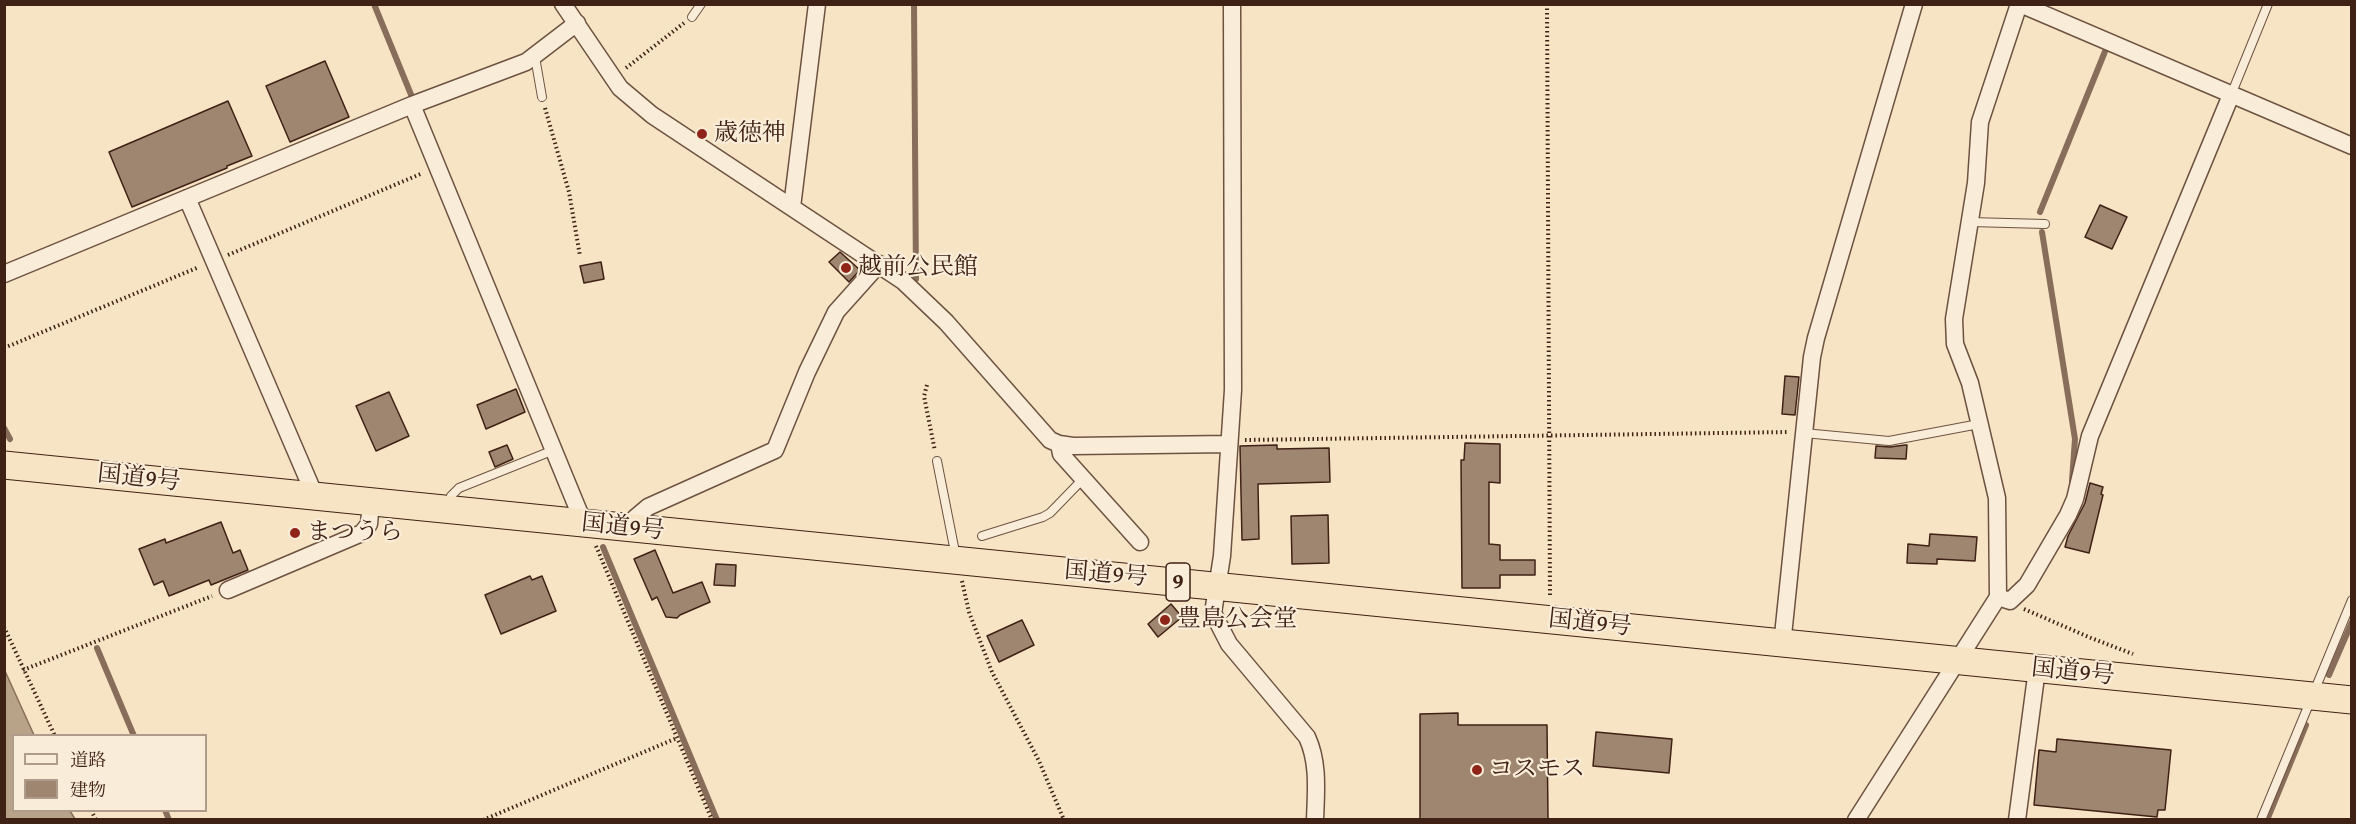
<!DOCTYPE html>
<html>
<head>
<meta charset="utf-8">
<style>
  body { margin:0 }
  #map { position:relative; width:2356px; height:824px; overflow:hidden; background:#f6e4c4; font-family:"Gentium Book Plus","Noto Serif JP",serif }
  canvas { display:block }
  .frame { position:absolute; inset:0; border:6px solid #402115; pointer-events:none }
  .legend { position:absolute; left:12px; top:734px; width:195px; height:78px; box-sizing:border-box; background:#f9edd9; border:2px solid #af9b8b; margin:0; padding:8px 10px; list-style:none; font-size:18px; color:#402115 }
  .legend li { display:flex; align-items:center; gap:12px; height:30px }
  .legend b { width:30px; border:2px solid #af9b8b }
</style>
</head>
<body>
<div id="map">
<canvas width="2356" height="824"></canvas>
<div class="frame"></div>
<ul class="legend">
<li><b style="height:8px;background:#f9edd9"></b>道路</li>
<li><b style="height:16px;background:#9f8670"></b>建物</li>
</ul>
</div>
<script>
const ctx = document.querySelector('canvas').getContext('2d');
ctx.lineJoin = 'round';
function fill(path, color) { ctx.fillStyle = color; ctx.fill(path, 'evenodd'); }
function stroke(path, color, width, dash) { ctx.strokeStyle = color; ctx.lineWidth = width; ctx.lineCap = dash ? 'butt' : 'round'; ctx.setLineDash(dash || []); ctx.stroke(path); }
function label(font, color, halo, rows, align = 'center') {
  ctx.font = font + ' "Gentium Book Plus","Noto Serif JP",serif'; ctx.lineWidth = 4.5; ctx.setLineDash([]); ctx.textBaseline = 'middle'; ctx.strokeStyle = halo; ctx.fillStyle = color; for (const [text, x, y, turn = 0] of rows) {
    ctx.save(); ctx.translate(x, y); ctx.rotate((+turn || 0) * Math.PI / 180); ctx.textAlign = isNaN(turn) ? turn : align; if (halo) ctx.strokeText(text, 0, 0); ctx.fillText(text, 0, 0); ctx.restore();
  }
}
const water = new Path2D(`
  M5 671 34 735 14 736V810L70 811 75 819H5Z`);
fill(water, '#b8a288');
stroke(water, '#886e5a', 1.5);
stroke(new Path2D(`
  M374 4 412 97
  M914 4 916 279
  M2040 212 2106 49
  M2042 232 2075 439 2072 481
  M4 428 10 439
  M603 547 717 820
  M97 648 134 736
  M2329 675 2352 622
  M165 810 169 820
  M2267 820 2306 725`), '#886e5a', 6);
const building = new Path2D(`
  M325 61 349 117 290 142 266 86Z
  M228 101 252 156 227 166V168L132 207 109 152Z
  M2100 205 2127 217 2112 249 2085 237Z
  M840 252 860 270 849 282 829 262Z
  M601 262 604 279 584 283 580 266Z
  M1785 376 1799 377 1795 415 1782 414Z
  M516 389 525 412 486 429 477 405Z
  M389 392 409 436 376 451 356 406Z
  M1465 443 1500 444V483L1489 482V544L1500 545V560H1535V575H1500V588H1462L1461 460H1464Z
  M507 445 513 459 495 467 489 452Z
  M1277 445V449L1329 448 1330 482 1258 484 1259 539 1242 540 1240 446Z
  M1905 445H1907L1906 459 1875 458 1876 446 1890 447Z
  M2090 483 2103 487 2101 494 2103 495 2089 553 2065 547 2068 536 2085 503Z
  M1328 515 1329 563 1292 564 1291 516Z
  M221 522 233 553 240 550 248 570 211 585 209 580 169 596 163 581 154 585 139 549 165 539 166 543Z
  M1930 534 1977 537 1975 561 1937 559V564L1907 563 1908 544 1929 546Z
  M655 550 673 593 702 582 710 602 680 615 677 618 666 617 657 597 652 600 634 559Z
  M716 564 736 565 735 586 714 585Z
  M530 576 532 580 542 576 556 611 501 634 485 595Z
  M1171 604 1182 617 1158 637 1148 624Z
  M1022 620 1034 645 999 662 987 636Z
  M1458 713V725H1547L1548 819H1420V714Z
  M1596 732 1672 739 1669 773 1593 766Z
  M2057 739 2171 750 2165 810H2158L2157 817 2034 805 2039 750 2056 752Z`);
fill(building, '#9f8670');
stroke(building, '#402115', 1.5);
const service = new Path2D(`
  M692 17 701 4
  M535 57 542 97
  M2231 95 2268 4
  M1970 222 2045 224
  M1804 433 1889 441 1979 424
  M937 461 956 557
  M448 506 451 496 459 488 554 450
  M982 536 1043 517 1050 513 1083 479
  M2261 820 2352 600`);
const minor = new Path2D(`
  M563 4 620 88 652 115 903 281 946 322 1050 440 1059 444 1073 446 1229 444
  M1232 4 1233 390 1222 556 1213 613 1229 644 1307 737C1319 763 1316 791 1315 820
  M2020 4 2352 146
  M412 105 584 524
  M187 198 315 496
  M792 207 817 4
  M4 274 412 105 526 62 577 23
  M1059 444 1061 454 1140 542
  M632 529 635 518 648 507 775 450 807 372 836 312 879 264
  M228 590 362 533 369 524 371 502
  M1998 597 2010 601 2027 585 2068 515 2075 499 2090 436 2231 95
  M1782 645 1812 357 1816 338 1914 4
  M1856 820 1998 597 1997 498 1970 383 1955 344 1954 319 1976 183 1980 122 2019 4
  M2017 820 2037 669`);
const trunk = new Path2D(`
  M4 465 2352 700`);
stroke(service, '#6e5241', 10);
stroke(minor, '#6e5241', 19);
stroke(trunk, '#402115', 29);
stroke(new Path2D(`
  M1547 4 1550 598
  M626 68 684 23
  M545 108 569 192 580 256
  M228 255 423 173
  M4 348 199 267
  M927 385 924 396 935 451
  M1245 440 1789 432
  M596 546 712 820
  M962 581 969 612 992 672 1039 761 1064 820
  M2024 609 2091 638 2133 654
  M4 627 55 736
  M23 670 212 596
  M91 810 96 820
  M483 820 677 738`), '#402115', 4, [1.5, 3]);
stroke(service, '#f9edd9', 8);
stroke(minor, '#f9edd9', 16);
stroke(trunk, '#f6e4c4', 27);
for (const [x, y, r, color] of [
  [702,134,6,"#8f2418"],
  [846,268,6,"#8f2418"],
  [295,533,6,"#8f2418"],
  [1165,620,6,"#8f2418"],
  [1477,770,6,"#8f2418"]
]) { const dot = new Path2D(); dot.arc(x, y, r, 0, 2 * Math.PI); ctx.fillStyle = color; ctx.fill(dot); stroke(dot, '#f9edd9', 2); }
for (const [x, y, w] of [
  [1178,582,24]
]) { const box = new Path2D(); box.roundRect(x - w / 2, y - 19, w, 38, 4.5); ctx.fillStyle = '#f9edd9'; ctx.fill(box); stroke(box, '#402115', 1.5); }
label('bold 22px', '#402115', null, [
  ["9",1178,582]
]);
label('24px', '#402115', '#f9edd9', [
  ["歳徳神",714,134],
  ["越前公民館",858,268],
  ["まつうら",307,533],
  ["豊島公会堂",1177,620],
  ["コスモス",1489,770]
], 'left');
label('24px', '#402115', '#f9edd9', [
  ["国道9号",139,479,6],
  ["国道9号",623,528,6],
  ["国道9号",1106,575,5],
  ["国道9号",1590,624,6],
  ["国道9号",2073,673,6]
]);
</script>
</body>
</html>
